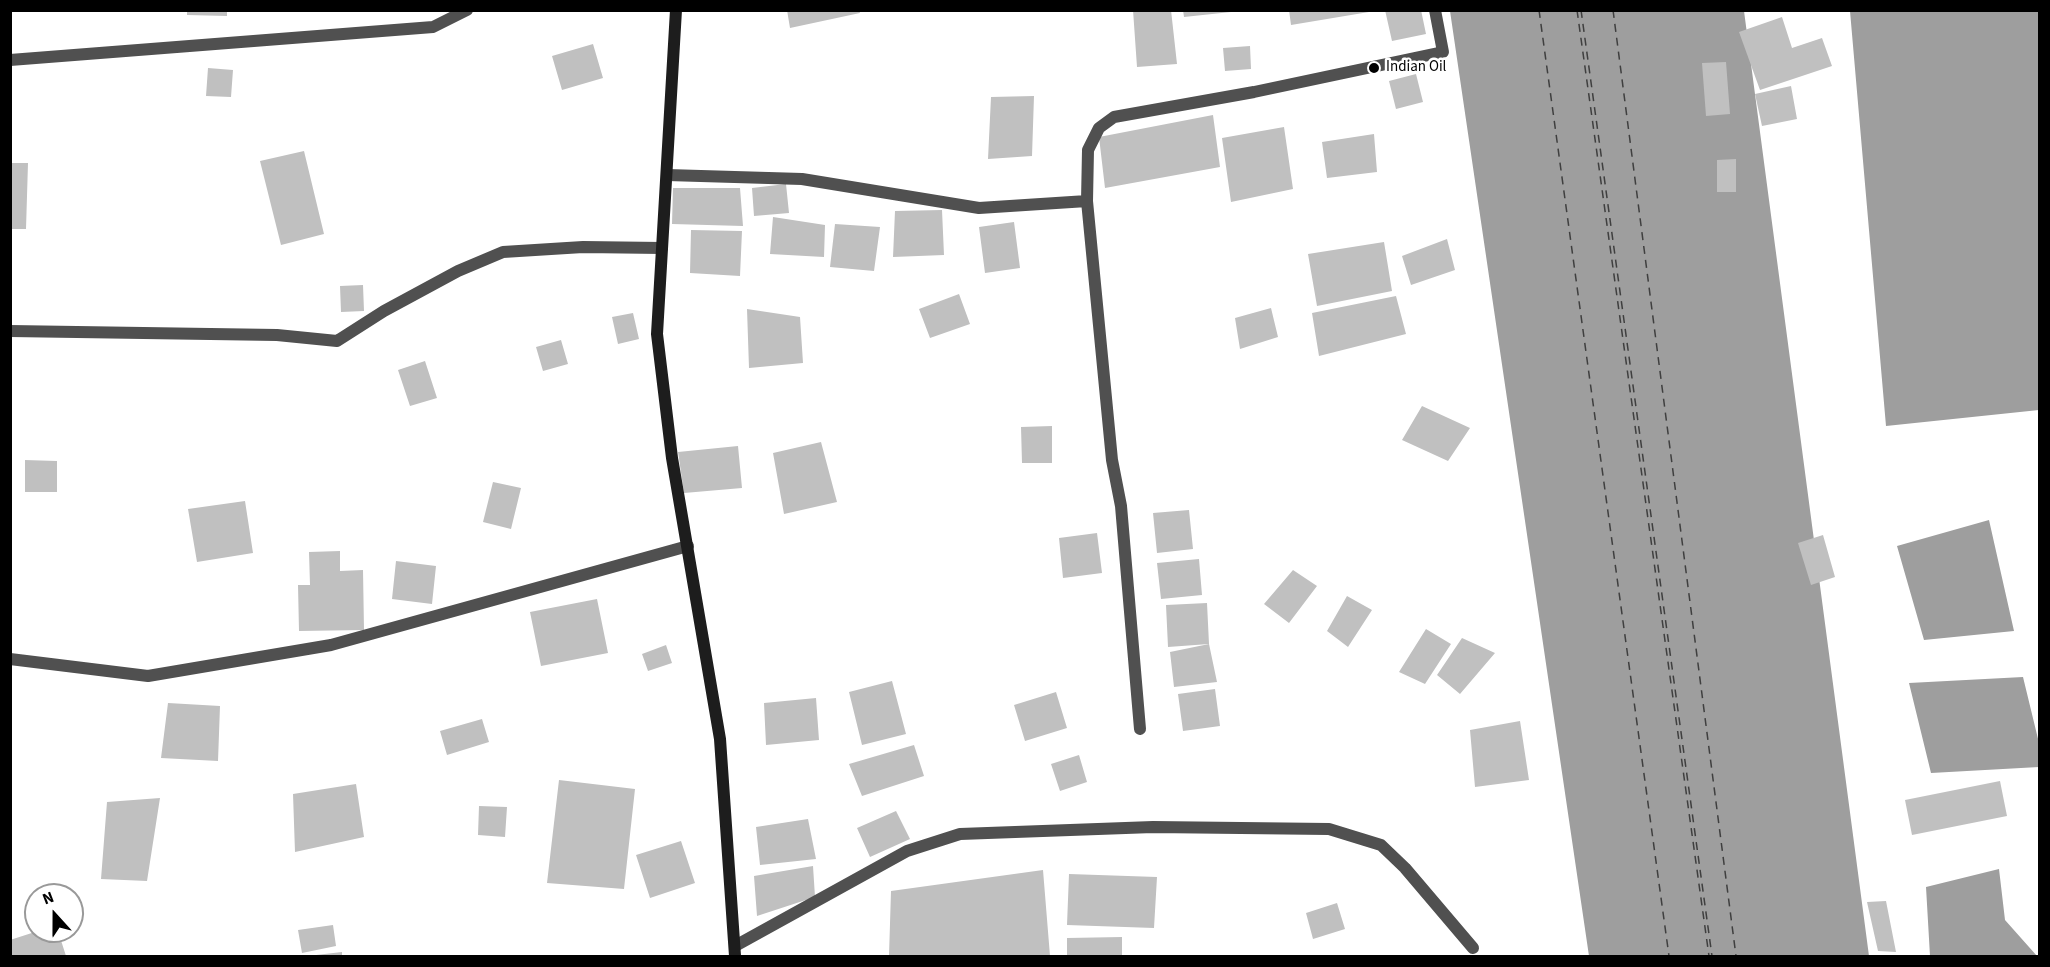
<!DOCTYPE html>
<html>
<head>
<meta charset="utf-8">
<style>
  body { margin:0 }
  #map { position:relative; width:2050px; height:967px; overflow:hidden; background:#fff; font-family:"Source Sans 3",sans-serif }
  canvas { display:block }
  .frame { position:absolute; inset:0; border:12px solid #000; pointer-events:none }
  .north { position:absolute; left:24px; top:883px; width:60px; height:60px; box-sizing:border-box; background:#fff; border:2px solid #999; border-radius:50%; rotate:339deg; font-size:16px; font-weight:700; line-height:24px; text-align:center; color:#000 }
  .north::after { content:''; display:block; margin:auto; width:21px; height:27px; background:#000; clip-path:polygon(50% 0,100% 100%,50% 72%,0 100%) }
</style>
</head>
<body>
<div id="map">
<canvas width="2050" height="967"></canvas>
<div class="frame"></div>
<div class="north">N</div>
</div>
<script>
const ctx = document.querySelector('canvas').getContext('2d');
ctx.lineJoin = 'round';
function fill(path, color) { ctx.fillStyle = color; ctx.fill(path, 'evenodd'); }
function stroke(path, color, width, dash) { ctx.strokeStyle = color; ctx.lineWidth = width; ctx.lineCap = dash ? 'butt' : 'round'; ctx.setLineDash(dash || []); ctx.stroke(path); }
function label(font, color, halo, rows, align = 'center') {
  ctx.font = font + ' "Source Sans 3",sans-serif'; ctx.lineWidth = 5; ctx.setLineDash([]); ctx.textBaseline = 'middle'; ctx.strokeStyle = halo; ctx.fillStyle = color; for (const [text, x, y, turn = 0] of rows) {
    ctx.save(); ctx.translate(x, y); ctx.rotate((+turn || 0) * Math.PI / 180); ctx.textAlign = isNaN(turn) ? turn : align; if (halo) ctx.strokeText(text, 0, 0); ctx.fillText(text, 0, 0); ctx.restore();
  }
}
fill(new Path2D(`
  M1450 11H1744L1869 956H1589Z
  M1850 11H2039V410L1886 426Z
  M1989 520 2014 631 1924 640 1897 546Z
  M2023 677 2039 743V767L1931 773 1909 683Z
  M1999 869 2005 920 2037 956H1930L1926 887Z`), '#9e9e9e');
stroke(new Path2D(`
  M1539 10 1669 956
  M1577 10 1709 956
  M1581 10 1712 956
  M1613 10 1736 956`), '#3f3f3f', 1.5, [8, 6]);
fill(new Path2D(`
  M187 10H227V16L187 15Z
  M787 10H859L860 13 790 28Z
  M1133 10H1171L1177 64 1137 67Z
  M1183 10H1231V12L1184 17Z
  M1289 10H1369V12L1291 25Z
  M1385 10H1421L1426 34 1392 41Z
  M1782 17 1792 48 1822 38 1832 66 1760 90 1739 32Z
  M593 44 603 78 562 90 552 56Z
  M1250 46 1251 69 1225 71 1223 48Z
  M1726 62 1730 114 1706 116 1702 63Z
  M208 68 233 70 231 97 206 96Z
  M1416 74 1423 102 1396 109 1389 81Z
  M1791 86 1797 119 1762 126 1755 94Z
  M1034 96 1032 156 988 159 991 97Z
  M1213 115 1220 167 1105 188 1099 137Z
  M1284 127 1293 189 1231 202 1222 138Z
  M1374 134 1377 172 1327 178 1322 142Z
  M304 151 324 234 281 245 260 161Z
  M1736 159V192H1717V160Z
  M10 163H28L26 229H10Z
  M786 184 789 213 754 216 752 188Z
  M673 188H740L743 226 672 224Z
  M942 210 944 255 893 257 895 211Z
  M773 217 825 225 824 257 770 254Z
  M1014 222 1020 268 985 273 979 227Z
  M835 224 880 227 874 271 830 267Z
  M691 230 742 231 740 276 690 273Z
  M1447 239 1455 270 1411 285 1402 256Z
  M1384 242 1392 291 1317 306 1308 254Z
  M363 285 364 311 341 312 340 286Z
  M959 294 970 324 930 338 919 309Z
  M1396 296 1406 334 1319 356 1312 313Z
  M1271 308 1278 337 1240 349 1235 318Z
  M747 309 800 317 803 363 749 368Z
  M633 313 639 339 618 344 612 317Z
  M561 340 568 364 543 371 536 347Z
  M425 361 437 398 410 406 398 370Z
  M1422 406 1470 428 1448 461 1402 440Z
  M1052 426V463H1022L1021 427Z
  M821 442 837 502 784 514 773 453Z
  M738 446 742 488 684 493 678 452Z
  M25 460 57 461V492H25Z
  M493 482 521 488 511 529 483 522Z
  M245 501 253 553 197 562 188 509Z
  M1189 510 1193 549 1157 553 1153 513Z
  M1097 533 1102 573 1063 578 1059 538Z
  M1823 535 1835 577 1811 585 1798 543Z
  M340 551V571L363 570 364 630 299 631 298 585H310L309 552Z
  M1199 559 1202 595 1161 599 1157 563Z
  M396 561 436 566 432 604 392 599Z
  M1293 570 1317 586 1289 623 1264 604Z
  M1347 596 1372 610 1348 647 1327 631Z
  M597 599 608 653 541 666 530 612Z
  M1207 603 1209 644 1168 647 1166 605Z
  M1426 629 1451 644 1425 684 1399 672Z
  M1462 638 1495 653 1460 694 1437 675Z
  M1209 644 1217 682 1174 687 1170 652Z
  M666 645 672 663 648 671 642 654Z
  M892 681 906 734 862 745 849 692Z
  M1215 689 1220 726 1183 731 1178 694Z
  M1056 692 1067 728 1025 741 1014 705Z
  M816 698 819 740 766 745 764 703Z
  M168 703 220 706 218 761 161 758Z
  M482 719 489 742 447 755 440 731Z
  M1520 721 1529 780 1475 787 1470 730Z
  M914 745 924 776 862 796 849 764Z
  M1079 755 1087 782 1060 791 1051 764Z
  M559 780 635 789 624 889 547 883Z
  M2000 781 2007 816 1912 835 1905 800Z
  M356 784 364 837 295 852 293 794Z
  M160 798 147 881 101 879 107 802Z
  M479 806 507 807 505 837 478 835Z
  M896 811 910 839 870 857 857 828Z
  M808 819 816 859 760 865 756 827Z
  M681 841 695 883 650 898 636 855Z
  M813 866 815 897 757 916 754 876Z
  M1043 870 1050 956H889L891 891Z
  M1069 874 1157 877 1154 928 1067 925Z
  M1886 901 1896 952 1878 951 1867 902Z
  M1337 903 1345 929 1313 939 1306 913Z
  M333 925 336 946 302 953 298 930Z
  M38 931H58L66 956H10V940Z
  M1122 937V956H1067V938Z
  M342 952V956H316V955Z`), '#c0c0c0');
stroke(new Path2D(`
  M10 60 433 27 467 10
  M667 175 802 179 979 208 1087 201
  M10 331 277 335 337 341 384 311 458 271 503 252 583 247 662 248
  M10 659 148 676 331 645 688 546
  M1140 729 1121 506 1112 460 1087 201 1088 150 1099 128 1114 117 1254 92 1443 52 1435 10
  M735 946 907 851 960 834 1153 827 1329 829 1381 845 1405 868 1473 948`), '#505050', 12);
stroke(new Path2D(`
  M676 10 657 334 672 458 720 739 735 956`), '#1d1d1d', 12);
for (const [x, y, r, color] of [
  [1374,68,6,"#000"]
]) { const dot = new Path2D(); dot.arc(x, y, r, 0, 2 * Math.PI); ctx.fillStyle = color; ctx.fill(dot); stroke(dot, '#fff', 2); }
label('15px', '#000', '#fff', [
  ["Indian Oil",1386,68]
], 'left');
</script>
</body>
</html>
